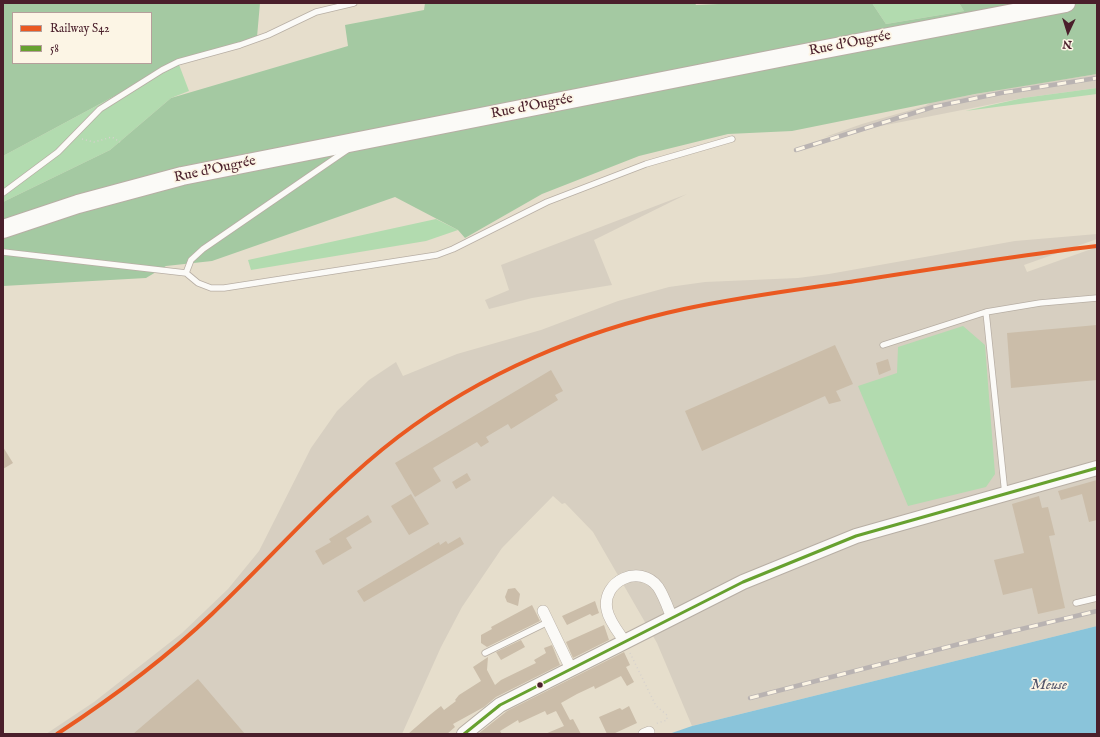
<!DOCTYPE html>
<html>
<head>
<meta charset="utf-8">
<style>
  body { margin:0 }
  #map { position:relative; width:1100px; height:737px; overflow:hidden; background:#e6decc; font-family:"IM FELL English",serif }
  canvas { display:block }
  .frame { position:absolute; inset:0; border:4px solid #4a1f2b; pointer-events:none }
  .legend { position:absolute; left:12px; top:12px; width:140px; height:52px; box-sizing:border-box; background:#fcf5e5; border:1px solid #b59f9b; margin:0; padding:5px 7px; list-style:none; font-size:12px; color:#4a1f2b }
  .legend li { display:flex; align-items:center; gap:8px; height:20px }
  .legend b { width:20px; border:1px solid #b59f9b }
  .north { position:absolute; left:1048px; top:12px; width:40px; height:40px; -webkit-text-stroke:3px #fcf5e5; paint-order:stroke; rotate:184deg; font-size:11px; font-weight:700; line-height:16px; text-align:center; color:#4a1f2b }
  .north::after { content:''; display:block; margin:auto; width:14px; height:18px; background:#4a1f2b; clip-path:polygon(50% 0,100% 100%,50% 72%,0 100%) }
</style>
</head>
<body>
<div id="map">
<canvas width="1100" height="737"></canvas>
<div class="frame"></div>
<ul class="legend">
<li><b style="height:5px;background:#ea5921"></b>Railway S42</li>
<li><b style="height:5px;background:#67a12f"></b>58</li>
</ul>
<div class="north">N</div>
</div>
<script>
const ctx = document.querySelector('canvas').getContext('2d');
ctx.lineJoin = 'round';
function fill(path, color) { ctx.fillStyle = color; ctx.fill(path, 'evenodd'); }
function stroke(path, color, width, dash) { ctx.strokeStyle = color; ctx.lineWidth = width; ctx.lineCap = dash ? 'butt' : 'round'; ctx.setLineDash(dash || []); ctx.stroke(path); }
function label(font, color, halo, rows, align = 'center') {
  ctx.font = font + ' "IM FELL English",serif'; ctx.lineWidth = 3.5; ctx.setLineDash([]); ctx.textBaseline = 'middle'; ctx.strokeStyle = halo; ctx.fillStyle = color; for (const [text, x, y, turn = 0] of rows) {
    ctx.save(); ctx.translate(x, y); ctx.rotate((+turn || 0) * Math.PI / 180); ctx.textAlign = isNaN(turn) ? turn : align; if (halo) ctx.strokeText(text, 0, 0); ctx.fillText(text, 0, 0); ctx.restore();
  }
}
fill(new Path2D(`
  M1097 74V88L1023 98 825 137 862 124 925 106 931 102 1021 86Z
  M687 194 594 240 612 285 532 298 489 309 485 300 509 290 501 265Z
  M1097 234V239L1024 265 1027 272 1097 247V626L692 726 657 643 593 532 565 503 562 504 553 496 502 548 462 607 441 647 402 734H46L94 702 182 633 228 589 259 551 311 448 337 411 369 380 396 362 403 376 457 354 541 330 618 301 669 287 705 282 798 278 829 274 1015 241Z`), '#d7cfc1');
fill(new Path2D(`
  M872 3H959L964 11 886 24Z
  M178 62 189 91 171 98 110 150 3 202V156Z
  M1097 88V94L965 111 1023 98Z
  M436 219 458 230 426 241 251 270 248 260Z
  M963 326 985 345 995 474 986 487 908 506 858 386 897 373 898 347Z`), '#b2dbaf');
fill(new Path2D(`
  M3 3H260L257 37 178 62 3 156ZM13 13H151V63H13Z
  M425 3H695L696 5 741 3H872L886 24 964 11 959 3H1097V74L975 94 792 131 728 134 639 156 542 194 465 238 458 230 395 197 212 261 166 266 146 278 3 286V202L110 150 171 98 348 46 345 25 424 10Z`), '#a4c9a2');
fill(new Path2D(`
  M1097 626V734H669L692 726Z`), '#8ac4da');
fill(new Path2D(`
  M1097 325V380L1011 388 1007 333Z
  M835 345 853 384 836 391 841 401 829 404 825 396 702 451 685 411Z
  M888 359 891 370 879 375 876 363Z
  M551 370 563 391 555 395 558 400 511 429 508 424 486 437 489 442 481 447 477 442 433 468 441 481 415 497 395 463Z
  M3 447 13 463 3 469Z
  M467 473 471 480 456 489 452 482Z
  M1097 480V520L1089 522 1082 494 1061 500 1058 491Z
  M411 494 429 524 409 535 391 506Z
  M1039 496 1042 508 1048 507 1055 535 1049 536 1065 608 1038 614 1032 588 1003 595 994 560 1024 553 1012 504Z
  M368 515 372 522 346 538 352 548 323 565 315 551 331 542 329 539Z
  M460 537 464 544 364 602 357 591 439 542 440 545 446 541 448 544Z
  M515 588 520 594 518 606 507 602 505 597 508 589Z
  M595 601 599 613 592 616 590 614 567 625 562 616Z
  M532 605 540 621 487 647 481 643V635L492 629 491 627Z
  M604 625 609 640 573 658 566 642Z
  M521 640 525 647 501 660 496 652Z
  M552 645 560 665 496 697 484 707 453 724 455 727 447 734H408L431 714 441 706 444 710 456 701 455 700 459 695 481 681 473 667 488 657 487 670 495 685 501 680 536 663 534 660 546 653 544 648Z
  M624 652 630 665 626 667 634 682 627 686 621 676 595 689 594 686 577 694 561 703 570 720 573 719 581 734H545L564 726 556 711 547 715 545 711 519 723 518 720 500 731 502 734H478L507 711Z
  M198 679 245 734H133L154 716Z
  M629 706 637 723 613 734H607L599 717 620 708 622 710Z`), '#cbbda9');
const service = new Path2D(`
  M3 193 58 152 100 109 162 70 178 62 240 45 268 35 316 12 354 3
  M3 252 186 273 198 283 211 288H224L437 255 453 249 547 202 646 164 732 139
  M186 273 191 260 203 249 347 150
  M986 312 1005 494
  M883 345 986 312 1040 303 1097 298
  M1076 603 1097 598
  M485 653 548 622`);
const minor = new Path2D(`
  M543 611 571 669
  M625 642C619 633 609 621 607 610 601 581 640 563 658 587 664 596 668 608 672 618
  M644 734 649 732`);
const tertiary = new Path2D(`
  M464 734 500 705 743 582 856 536 1097 468`);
const primary = new Path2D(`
  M3 229 78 204 182 176 789 56 1066 3`);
stroke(service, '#b7aea4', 7);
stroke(minor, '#b7aea4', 12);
stroke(tertiary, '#b7aea4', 16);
stroke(primary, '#b7aea4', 20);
stroke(new Path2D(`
  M82 139 94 142 112 137 120 142
  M630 653 656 706 667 715V720L655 724`), '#d6d1cd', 1.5, [1, 3]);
stroke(service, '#fbfaf7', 5.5);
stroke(minor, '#fbfaf7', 11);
stroke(tertiary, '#fbfaf7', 14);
stroke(primary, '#fbfaf7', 18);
const rail = new Path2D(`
  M796 150 933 107 1001 93 1097 78
  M750 698 971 641 1097 611`);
stroke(rail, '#b9b3b2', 4.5);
stroke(rail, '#fcf5e5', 3, [9]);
stroke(new Path2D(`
  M464 734 500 705 743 582 856 536 1097 468`), '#67a12f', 3);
stroke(new Path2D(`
  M57 734C112 698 165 659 212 614 274 555 330 489 398 437 482 373 582 331 684 309 739 297 794 290 849 282 932 269 1014 256 1097 246`), '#ea5921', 4);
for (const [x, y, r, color] of [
  [540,685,3.5,"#4a1f2b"]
]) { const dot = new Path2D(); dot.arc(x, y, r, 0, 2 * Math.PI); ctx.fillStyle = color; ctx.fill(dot); stroke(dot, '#fcf5e5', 1.5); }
label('14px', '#4a1f2b', '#fcf5e5', [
  ["Rue d'Ougrée",850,44,-11],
  ["Rue d'Ougrée",532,107,-11],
  ["Rue d'Ougrée",215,170,-12]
]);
label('italic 15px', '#53556a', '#fcf5e5', [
  ["Meuse",1049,686]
]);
</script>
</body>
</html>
